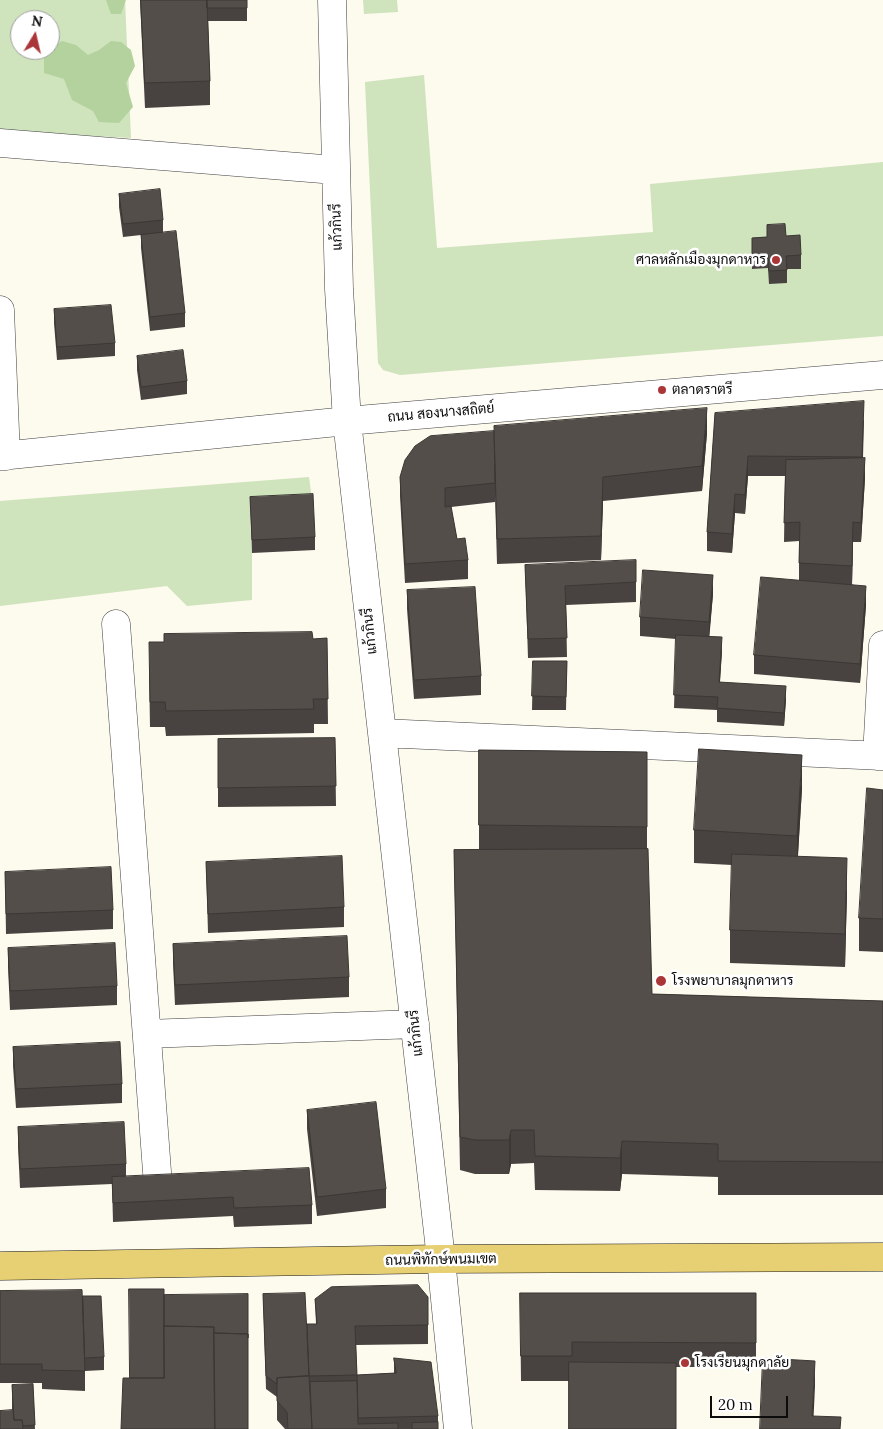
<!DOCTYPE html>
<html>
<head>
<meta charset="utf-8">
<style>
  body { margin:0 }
  #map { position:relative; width:883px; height:1429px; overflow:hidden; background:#fdfaee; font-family:Lora,serif }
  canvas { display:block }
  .north { position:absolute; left:10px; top:10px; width:50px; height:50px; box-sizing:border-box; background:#fff; border:1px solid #9e9e9e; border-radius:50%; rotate:9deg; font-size:14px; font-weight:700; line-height:20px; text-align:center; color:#0c0c0c }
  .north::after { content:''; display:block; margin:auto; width:18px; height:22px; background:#ab3638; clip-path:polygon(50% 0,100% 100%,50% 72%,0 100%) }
  .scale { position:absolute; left:710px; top:1396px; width:78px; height:22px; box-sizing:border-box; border:2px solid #0c0c0c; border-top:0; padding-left:6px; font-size:15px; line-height:18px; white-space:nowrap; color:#0c0c0c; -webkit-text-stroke:4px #fff; paint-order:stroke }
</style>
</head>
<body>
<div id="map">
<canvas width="883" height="1429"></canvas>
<div class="north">N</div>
<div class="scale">20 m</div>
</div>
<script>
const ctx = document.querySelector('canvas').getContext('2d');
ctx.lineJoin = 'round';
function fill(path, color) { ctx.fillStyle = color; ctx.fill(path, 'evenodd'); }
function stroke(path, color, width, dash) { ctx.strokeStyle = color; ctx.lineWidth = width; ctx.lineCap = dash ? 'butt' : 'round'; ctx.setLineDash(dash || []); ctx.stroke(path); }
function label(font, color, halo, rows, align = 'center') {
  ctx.font = font + ' Lora,Sarabun,serif'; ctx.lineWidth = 5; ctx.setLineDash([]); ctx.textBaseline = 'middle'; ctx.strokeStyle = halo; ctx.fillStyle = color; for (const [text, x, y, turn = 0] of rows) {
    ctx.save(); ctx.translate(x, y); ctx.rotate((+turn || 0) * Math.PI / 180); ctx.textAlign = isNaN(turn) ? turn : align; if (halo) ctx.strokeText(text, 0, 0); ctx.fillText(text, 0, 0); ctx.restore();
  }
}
fill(new Path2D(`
  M0 0H125L131 138 0 131ZM20 20H50V50H20Z
  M363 0H397L398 12 364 14Z
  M424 75 437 248 653 232 650 184 883 162V336L400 375 383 370 378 363 365 82Z
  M309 477 313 507 250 510 252 553V600L187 606 167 586 0 606V501Z`), '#cfe3bc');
fill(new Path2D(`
  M106 0H126L121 14H111Z
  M62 41 76 45 88 55 99 50 111 41 121 42 131 50 135 66 126 83 133 107 119 123 99 122 93 111 72 100 64 79 44 73V53Z`), '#b3d29d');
const minor = new Path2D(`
  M332 0 339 289 347 421 441 1259 458 1429
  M0 143 335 170
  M0 310 6 456
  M0 456 347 421 883 375
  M116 624 158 1185
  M382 733 883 756
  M877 756 883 645
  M147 1034 415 1024`);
const major = new Path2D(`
  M0 1266 441 1259 883 1257`);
stroke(minor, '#3f3f3f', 29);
stroke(major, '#1d1d1d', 29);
stroke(minor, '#fff', 28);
stroke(major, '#e7cf73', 28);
fill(new Path2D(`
  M140 0H247V21H208L210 81V105L145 108Z
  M119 194 163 220V233L185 313V327L150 331 141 248V235L123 237 119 207Z
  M767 225 786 236 801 255V269H787V283L769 284 768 268 752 269V238L767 237Z
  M54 309 115 343V356L57 360 54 323Z
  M137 356 187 381V394L141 400 137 370Z
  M715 413 864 420 863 458 865 478 861 542H853L852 584 866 605 860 683 754 674V655L799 580V541L784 542 785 476H748L745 514 735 513 732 553 707 551V532Z
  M707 433 702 491 603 501 601 560 497 564 495 494V502L451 507 457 539 468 560V579L405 583 400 496V477Z
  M250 497 315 537V550L252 553Z
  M525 565 636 582V602L566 605 567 657 528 658Z
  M407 590 481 676V695L414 699 407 609Z
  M713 594 709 636 722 650 720 682 786 699 784 726 717 722V710L674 708 676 639 640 636V617Z
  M327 638 328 724H314V733L166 736 165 727H150L149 666 313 639Z
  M533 661H567L566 710H532Z
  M335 738 336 806 218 807V739Z
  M479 750 647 752V849L652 994 883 1001V1195H718V1177L622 1174 620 1191 535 1190 534 1163 511 1164 509 1174H475L460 1170 454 850H479Z
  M802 788 798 856 847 891 845 967 730 963V930L732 865 694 863V830Z
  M883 790V952L859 951V918Z
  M206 862 344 907V927L208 933Z
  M5 872 113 910V929L6 934Z
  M173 944 349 977V997L175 1005 173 963Z
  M8 948 117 986V1005L10 1010 8 967Z
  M13 1047 122 1084V1103L16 1108 13 1066Z
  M307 1110 386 1189V1208L317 1216 307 1129Z
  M18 1127 126 1164V1177L312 1205V1224L234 1227 233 1216 113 1222 112 1184 20 1188 18 1146Z
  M0 1291 83 1296 104 1357V1370L85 1371V1391L42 1389V1383H0Z
  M520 1293H756V1367H676L569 1381H521Z
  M263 1294 307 1340V1324H316L315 1299 428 1297V1344L356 1345 357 1375 394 1373V1358L438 1416V1429H285L277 1420V1397L266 1389Z
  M33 1384 35 1429H0L12 1410V1385Z`), '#484340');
fill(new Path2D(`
  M707 408V433L702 491V466Z
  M748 456V476L745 514V495Z
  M865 458V478L861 542V523Z
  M603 477V501L601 560V536Z
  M735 494V513L732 553V534Z
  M853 522V542L852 585V566Z
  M713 575V594L709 641V622Z
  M866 586V605L860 683V664Z
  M722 637V650L719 695V682Z
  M786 686V699L784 726V713Z
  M802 755V788L797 869V836Z
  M847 858V891L845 967V934Z
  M511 1130V1164L509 1174V1140Z
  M622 1141V1174L620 1191V1158Z
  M815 1361V1386L813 1429 812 1416Z`), '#3b3734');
const building = new Path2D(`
  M141 0H207L210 81 145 83Z
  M207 0H247V8H207Z
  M160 189 163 220 123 224 119 194Z
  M785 224 786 236 800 235 801 255 786 256 787 270 769 271 768 255 752 256V238L767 237V225Z
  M176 231 185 313 150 317 141 235Z
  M111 305 115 343 57 347 54 309Z
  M183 350 187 381 141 387 137 356Z
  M864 401 862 457 748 456 745 495 735 494 732 534 707 532 715 413Z
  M707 408 702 466 603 477 601 536 497 539 494 426Z
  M494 431 495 483 445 488V507L451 506 457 539 465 538 468 560 405 564 400 477 405 460 415 446 430 436Z
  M865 458 861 523 853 522 852 566 799 563 800 522 784 523 786 460Z
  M313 494 315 537 252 540 250 497Z
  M636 560V582L565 586 567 638 528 639 525 565Z
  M643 570 713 575 709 622 640 617Z
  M761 577 866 586 860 664 754 655Z
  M475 587 481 676 414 680 407 590Z
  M312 632 313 639 327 638 328 699H313L314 709 166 711 165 702H150L149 642H164V634Z
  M676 635 722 637 719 682 786 686 784 713 717 708 718 697 674 695Z
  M533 661H567L566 697 532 696Z
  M335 738 336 786 218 788V739Z
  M699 749 802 755 797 836 694 830Z
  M479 750 647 752V827L479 825Z
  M867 788 883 790V919L859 918Z
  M648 849 652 994 883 1001V1162L718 1161V1144L622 1141 620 1158 535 1156 534 1130H511L509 1140H475L460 1137 454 850Z
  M732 854 847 858 845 934 730 930Z
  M342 856 344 907 208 914 206 862Z
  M111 867 113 910 6 914 5 872Z
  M347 936 349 977 175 985 173 944Z
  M115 943 117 986 10 991 8 948Z
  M120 1042 122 1084 16 1089 13 1047Z
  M376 1102 386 1189 317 1197 307 1110Z
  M124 1122 126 1164 20 1169 18 1127Z
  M309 1168 312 1205 234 1208 233 1197 113 1203 112 1177Z
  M418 1285 428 1297V1325L355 1326 357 1375 309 1376 307 1324H317L315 1299 331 1287Z
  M129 1289H164V1378H130Z
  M82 1290 85 1371 42 1370V1364H0V1291Z
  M305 1293 309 1376 277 1378V1384L266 1376 263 1294Z
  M520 1293H756V1343L572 1342V1356H521Z
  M248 1294V1338V1334L214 1333V1327L164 1326V1295Z
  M83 1296H101L104 1357 85 1358Z
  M164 1326 214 1327 215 1429H121L123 1378H164Z
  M214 1333 248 1334V1429H215Z
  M394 1358 431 1362 438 1416 358 1418 357 1375 396 1373Z
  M763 1358 815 1361 812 1416 841 1417 840 1429H760Z
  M569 1362 676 1363V1429H569Z
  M309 1376 312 1429H288L287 1412 277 1401V1378Z
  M357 1381 358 1424 398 1423V1429H312L310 1382Z
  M33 1384 35 1425 23 1426 22 1420H14L12 1385Z
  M13 1410 14 1420H22L23 1429H0V1411Z
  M438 1422V1429H412V1423Z`);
fill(building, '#544e4a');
stroke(building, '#3b3734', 1);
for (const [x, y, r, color] of [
  [776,260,5,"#ab3638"],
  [662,390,5,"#ab3638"],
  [661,981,6,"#ab3638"],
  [685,1363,5,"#ab3638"]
]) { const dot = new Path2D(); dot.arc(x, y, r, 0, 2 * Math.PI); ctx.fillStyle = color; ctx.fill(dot); stroke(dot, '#fff', 2); }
label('14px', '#0c0c0c', '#fff', [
  ["แก้วกินรี",337,227,-92],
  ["ถนน สองนางสถิตย์",441,413,-5],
  ["แก้วกินรี",370,631,-96],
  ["แก้วกินรี",416,1033,-96],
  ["ถนนพิทักษ์พนมเขต",441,1260,-1]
]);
label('14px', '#0c0c0c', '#fff', [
  ["ศาลหลักเมืองมุกดาหาร",766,260,"right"],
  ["ตลาดราตรี",672,390],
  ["โรงพยาบาลมุกดาหาร",672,981],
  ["โรงเรียนมุกดาลัย",695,1363]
], 'left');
</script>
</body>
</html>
